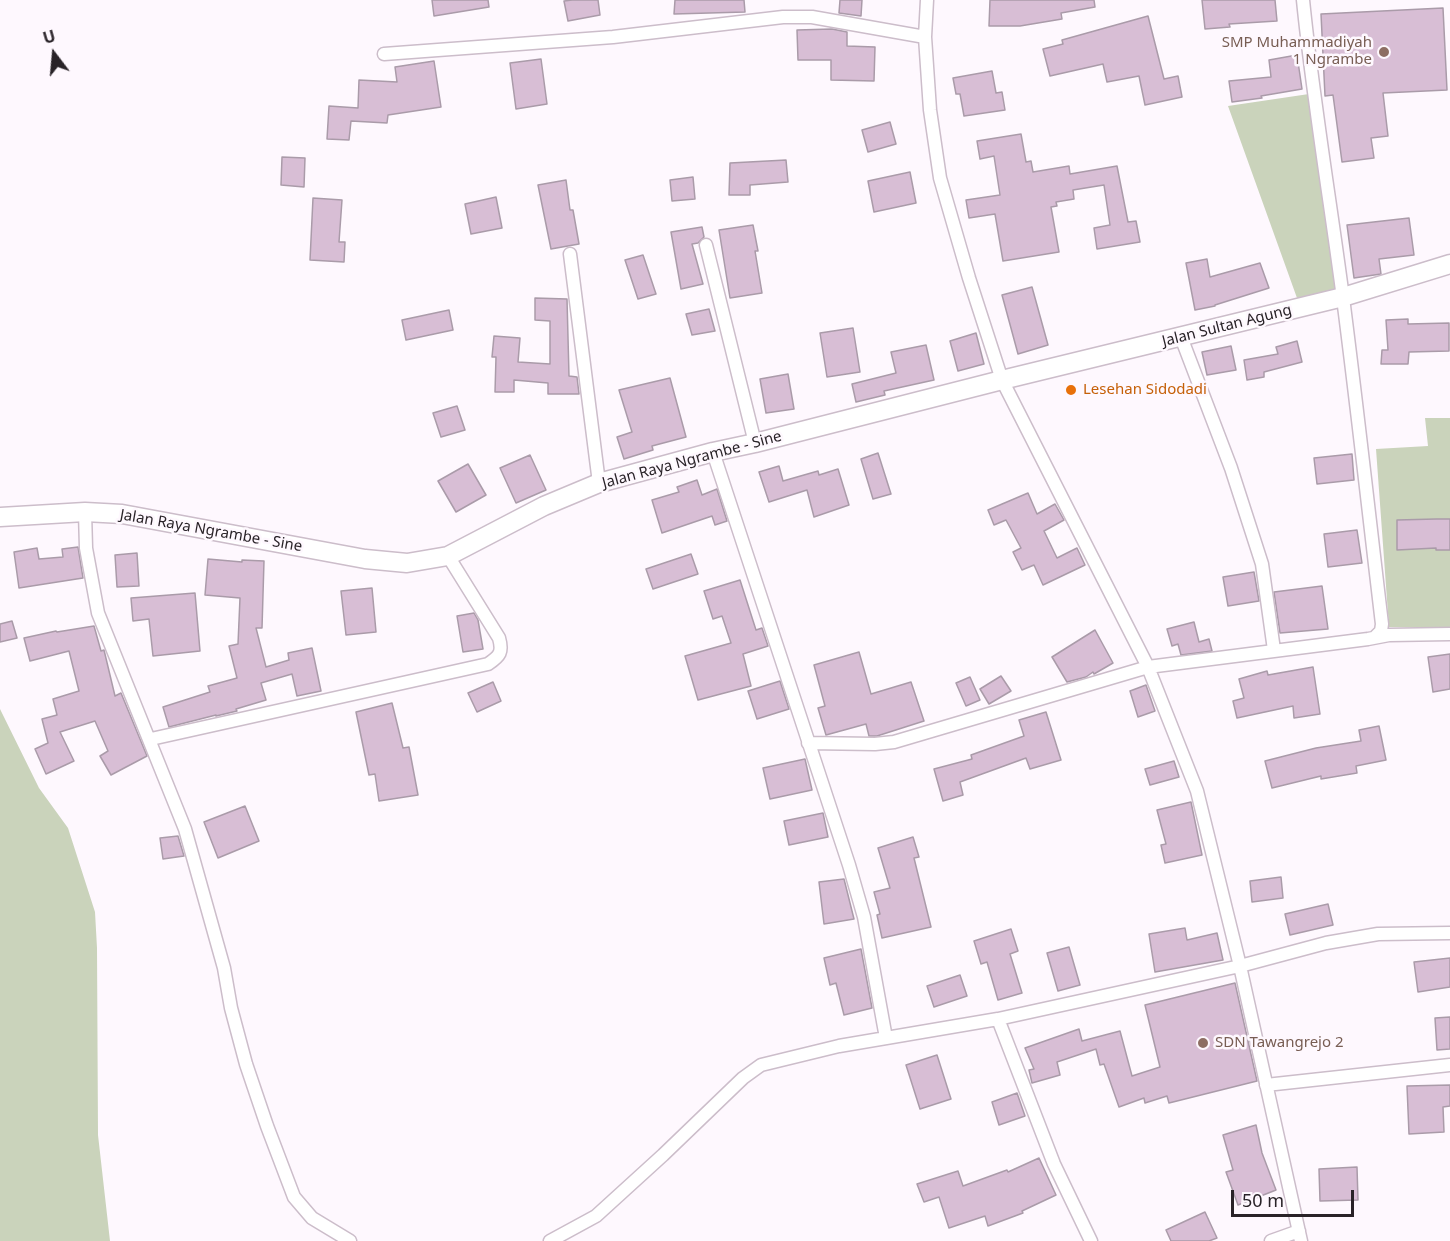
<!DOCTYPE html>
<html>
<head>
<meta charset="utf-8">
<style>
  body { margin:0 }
  #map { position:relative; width:1450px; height:1241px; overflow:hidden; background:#fef8fe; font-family:"Noto Sans",sans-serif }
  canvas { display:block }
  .north { position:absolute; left:24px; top:24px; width:60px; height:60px; -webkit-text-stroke:4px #fef8fe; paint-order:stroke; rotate:344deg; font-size:16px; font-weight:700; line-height:24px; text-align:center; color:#292328 }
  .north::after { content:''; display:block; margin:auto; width:21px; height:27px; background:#292328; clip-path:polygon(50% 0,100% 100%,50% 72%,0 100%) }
  .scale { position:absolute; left:1231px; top:1190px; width:123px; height:27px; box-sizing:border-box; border:3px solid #292328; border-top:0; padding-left:8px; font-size:18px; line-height:21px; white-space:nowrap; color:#292328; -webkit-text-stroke:4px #fef8fe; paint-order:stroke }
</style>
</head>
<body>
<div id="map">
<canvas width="1450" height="1241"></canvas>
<div class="north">U</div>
<div class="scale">50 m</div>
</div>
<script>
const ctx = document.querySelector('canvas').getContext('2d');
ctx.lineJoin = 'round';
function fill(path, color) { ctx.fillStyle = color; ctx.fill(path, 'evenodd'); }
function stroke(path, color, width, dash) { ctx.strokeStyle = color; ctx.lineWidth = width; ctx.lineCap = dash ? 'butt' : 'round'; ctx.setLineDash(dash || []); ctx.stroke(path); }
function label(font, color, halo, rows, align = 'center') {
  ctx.font = font + ' "Noto Sans",sans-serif'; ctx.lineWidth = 5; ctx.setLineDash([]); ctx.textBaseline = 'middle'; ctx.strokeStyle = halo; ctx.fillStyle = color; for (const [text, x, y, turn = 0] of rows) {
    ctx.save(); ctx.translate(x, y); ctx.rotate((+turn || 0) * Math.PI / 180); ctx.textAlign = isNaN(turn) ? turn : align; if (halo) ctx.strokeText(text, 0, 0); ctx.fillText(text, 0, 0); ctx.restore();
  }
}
fill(new Path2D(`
  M1309 94 1337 289 1297 298 1228 106Z
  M1425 418H1450V628L1389 627 1376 449 1428 446Z
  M0 709 39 788 68 828 95 912 97 948 98 1135 110 1241H0Z`), '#cad3bb');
const building = new Path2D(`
  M432 0H488L489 7 434 16Z
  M572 0H598L600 15 568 21 564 1Z
  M675 0H744L745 12 674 14Z
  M840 0H862L861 16 839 13Z
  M990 0H1094L1095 7 1061 13 1062 19 1020 26H989Z
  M1202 0H1275L1277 21 1229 24 1230 27 1205 29Z
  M1443 8 1447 90 1383 93 1388 136 1371 138 1374 158 1342 162 1333 95 1325 96 1321 14Z
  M1148 16 1164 79 1178 76 1182 97 1145 105 1139 76 1107 82 1103 64 1050 76 1043 49 1063 44 1062 40Z
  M832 29 847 32V46L875 47 874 81 831 80V60H798L797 30Z
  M1297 55 1302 89 1261 96 1262 98 1232 102 1229 81 1271 77 1269 60Z
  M541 59 547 104 516 109 510 63Z
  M434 61 441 107 388 115 387 123 351 121 349 140 327 139 329 106 358 108 359 80 397 82 395 67Z
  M992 71 996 93 1002 92 1005 110 964 116 960 94H956L953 78Z
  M890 122 896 144 868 152 862 130Z
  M1021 134 1026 162 1031 161 1033 172 1069 166 1070 174 1117 166 1128 222 1136 221 1140 242 1097 249 1094 228 1110 225 1104 185 1073 190 1074 199 1056 202 1057 206 1051 207 1059 252 1003 261 995 214 969 218 966 200 1000 195 994 156 980 159 977 141Z
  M282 157 305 158 304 187 281 185Z
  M786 160 788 182 750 185V195H729L730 163Z
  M910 172 916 203 874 212 868 181Z
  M693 177 695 199 672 201 670 180Z
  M566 180 570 210H573L579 244 551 249 538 185Z
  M496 197 502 228 471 234 465 204Z
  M313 198 342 200 339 242H345L344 262 310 260Z
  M1409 218 1414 255 1379 259 1381 274 1354 278 1347 225Z
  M753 225 758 251H755L762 293 730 298 719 230Z
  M702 227 704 237 698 243 692 244 703 284 681 289 671 232Z
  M643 255 656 294 638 299 625 260Z
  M1207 259 1210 277 1260 263 1269 288 1215 305V306L1195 310 1186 263Z
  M1032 287 1048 345 1018 354 1002 295Z
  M535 298 567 299 569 376 577 377 579 394H548V383L514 380V392H495L496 357H492L494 336 520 338 518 362 550 364V321L535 320Z
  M709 309 715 331 692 335 686 314Z
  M449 310 453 330 406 340 402 320Z
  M1408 319V324L1449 323V351L1409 352 1408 364H1381L1382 350H1388L1386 320Z
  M853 328 860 372 827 377 820 333Z
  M976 333 984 364 958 371 950 341Z
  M1297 341 1302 362 1264 372V377L1247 380 1244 360 1278 354 1276 347Z
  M926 345 934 380 884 391 885 395 856 402 852 384 896 373 891 352Z
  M1231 346 1236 370 1207 375 1202 352Z
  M788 374 794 409 766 413 760 379Z
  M670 378 686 437 652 446 653 450 624 459 617 437 632 432 619 390Z
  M457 406 465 430 441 437 433 413Z
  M878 453 891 494 873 499 861 459Z
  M1352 454 1354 480 1317 484 1314 458Z
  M530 455 546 490 516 503 500 468Z
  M468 464 486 495 456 512 438 481Z
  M779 466 783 481 818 471 819 475 838 469 849 505 814 517 807 490 769 502 759 472Z
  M697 480 702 495 717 489 727 521 715 525 712 516 662 533 652 500 679 492 677 487Z
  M1028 493 1037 514 1055 504 1064 520 1044 531 1057 558 1077 548 1085 565 1043 585 1034 565 1022 570 1013 552 1021 548 1006 520 994 525 988 510Z
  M1436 519H1450V550H1436V548L1397 550V520Z
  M1357 530 1362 563 1328 567 1324 534Z
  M78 547 83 578 19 588 14 552 37 548 39 559 63 557 62 549Z
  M137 553 139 586 117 587 115 555Z
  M691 554 698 574 653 589 646 569Z
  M208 559 242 562V560L264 561 262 628H256L266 667 289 660 288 653 312 648 321 691 297 696 292 674 261 683 266 700 236 709 237 711 216 716V715L169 727 163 707 210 692 208 686 237 678 229 646 238 644 240 598 205 595Z
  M1254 572 1259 601 1228 606 1223 577Z
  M740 580 756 630 762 628 768 646 743 654 751 686 698 700 685 656 731 643 722 616 713 619 704 591Z
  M1322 586 1328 629 1280 633 1274 592Z
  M372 588 376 632 346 635 341 591Z
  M195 593 200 651 153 656 149 619 133 621 131 598Z
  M474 613 478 620 483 649 463 652 457 616Z
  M12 621 17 638 0 642V624Z
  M1194 622 1199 642 1209 639 1212 651 1181 655 1178 644 1172 646 1167 629Z
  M94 626 101 651 104 650 115 696 121 693 147 756 111 775 100 756 108 751 95 721 60 732 74 761 46 774 35 749 48 743 42 719 57 715 53 699 79 691 69 651 30 661 24 638 56 631 57 632Z
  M1095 630 1113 663 1094 674 1093 672 1086 677 1067 682 1052 657Z
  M859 652 871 694 911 682 924 721 877 736H869L866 724 826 735 818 708 825 706 814 665Z
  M1450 654V689L1433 692 1428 657Z
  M1313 667 1320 714 1294 718 1293 706 1237 718 1233 701 1244 698 1239 679 1267 671 1268 675Z
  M1001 676 1011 691 989 704 980 689Z
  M970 677 980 700 966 706 956 683Z
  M780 681 789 709 757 719 748 691Z
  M493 682 501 701 477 712 468 693Z
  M1146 685 1155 711 1138 717 1130 691Z
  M392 703 403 748 409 747 418 795 379 801 375 774 369 775 356 712Z
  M1046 712 1061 760 1030 769 1026 758 960 782 963 795 943 801 934 769 972 759 971 755 1024 736 1019 720Z
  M1379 726 1386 760 1356 766 1357 773 1321 779V776L1272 788 1265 761 1316 748 1361 741 1359 730Z
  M805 759 812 790 770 799 763 768Z
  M1174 761 1179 777 1150 785 1145 769Z
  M1191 802 1202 855 1165 863 1161 845 1166 844 1157 810Z
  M245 806 259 841 218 858 204 822Z
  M823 813 828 837 789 845 784 821Z
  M178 836 184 856 163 859 160 838Z
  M913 837 919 857 914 858 931 927 882 938 877 915 880 914 874 892 890 888 878 848Z
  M1281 877 1283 898 1252 902 1250 881Z
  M844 879 854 919 824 924 819 882Z
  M1328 904 1333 925 1290 935 1285 914Z
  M1185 928 1187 940 1217 933 1223 960 1155 972 1149 934Z
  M1011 929 1018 951 1010 954 1022 993 998 1000 987 962 981 964 974 941Z
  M1069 947 1080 985 1058 991 1047 953Z
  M861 949 872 1008 844 1015 836 983 830 985 824 958Z
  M1450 958V987L1418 992 1414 962Z
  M960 975 967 996 934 1007 927 986Z
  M1235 983 1257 1081 1169 1103 1167 1096 1145 1103 1144 1098 1119 1107 1104 1064 1100 1065 1096 1049 1057 1062 1060 1075 1032 1083 1029 1070 1034 1069 1025 1048 1079 1029 1082 1041 1120 1031 1132 1076 1160 1067 1145 1005Z
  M1450 1017V1049L1437 1050 1435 1018Z
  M937 1055 951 1099 920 1109 906 1065Z
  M1450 1085V1106L1443 1107 1444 1132 1409 1134 1407 1086Z
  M1017 1093 1025 1116 999 1125 992 1102Z
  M1256 1125 1262 1153 1276 1190 1238 1205 1226 1172 1233 1170 1223 1135Z
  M1039 1158 1056 1195 1022 1211 1023 1213 988 1226 985 1216 949 1228 939 1197 924 1202 917 1184 958 1171 963 1186 1007 1170 1008 1172Z
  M1357 1167 1358 1200 1320 1201 1319 1169Z
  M1205 1212 1217 1238 1209 1241H1171L1166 1230Z`);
fill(building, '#d8bed5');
stroke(building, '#aa9ba9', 1.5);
const street = new Path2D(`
  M927 0 925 37 930 110 940 178 969 278 1002 380 1148 667 1197 791 1240 966 1301 1241
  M1303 0C1313 100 1330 199 1343 298 1357 406 1369 515 1382 624L1381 631 1375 637
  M384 54 613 37 783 17H812L925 37
  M706 245 755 443
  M570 254 599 483
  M1181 337 1231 468 1262 564 1274 650
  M713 452 849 865 864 917 886 1038
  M85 512 86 548 98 613 185 829 224 968 231 1008 246 1064 267 1126 294 1197 312 1218 350 1241
  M151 739 488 664C500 656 503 652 499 638L448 556
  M808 743 875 744 894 742 1148 667 1368 639 1389 635 1450 634
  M998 1019 1054 1164 1091 1241
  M1266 1085 1450 1065
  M550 1241 596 1216 663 1155 743 1078 761 1065 839 1046 998 1019 1240 966 1326 943 1378 934 1450 933
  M1271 1241 1299 1231`);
const secondary = new Path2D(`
  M0 517 85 512 122 514 365 559 407 563 448 556 544 506 599 483 713 452 755 443 1002 380 1343 297 1450 264`);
stroke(street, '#ccbdca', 15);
stroke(secondary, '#ccbdca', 21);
stroke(street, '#fff', 12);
stroke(secondary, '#fff', 18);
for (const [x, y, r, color] of [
  [1384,52,6,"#8d6e63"],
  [1071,390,6,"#e8710a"],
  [1203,1043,6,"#8d6e63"]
]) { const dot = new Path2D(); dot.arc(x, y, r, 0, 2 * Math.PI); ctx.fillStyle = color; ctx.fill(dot); stroke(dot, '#fef8fe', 2); }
label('15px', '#785e54', '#fef8fe', [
  ["SMP Muhammadiyah",1372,43],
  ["1 Ngrambe",1372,60],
  ["SDN Tawangrejo 2",1215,1043,"left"]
], 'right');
label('15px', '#292328', '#fef8fe', [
  ["Jalan Sultan Agung",1227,326,-14],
  ["Jalan Raya Ngrambe - Sine",692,460,-15],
  ["Jalan Raya Ngrambe - Sine",211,531,10]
]);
label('15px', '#c56008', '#fef8fe', [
  ["Lesehan Sidodadi",1083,390]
], 'left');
</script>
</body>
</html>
